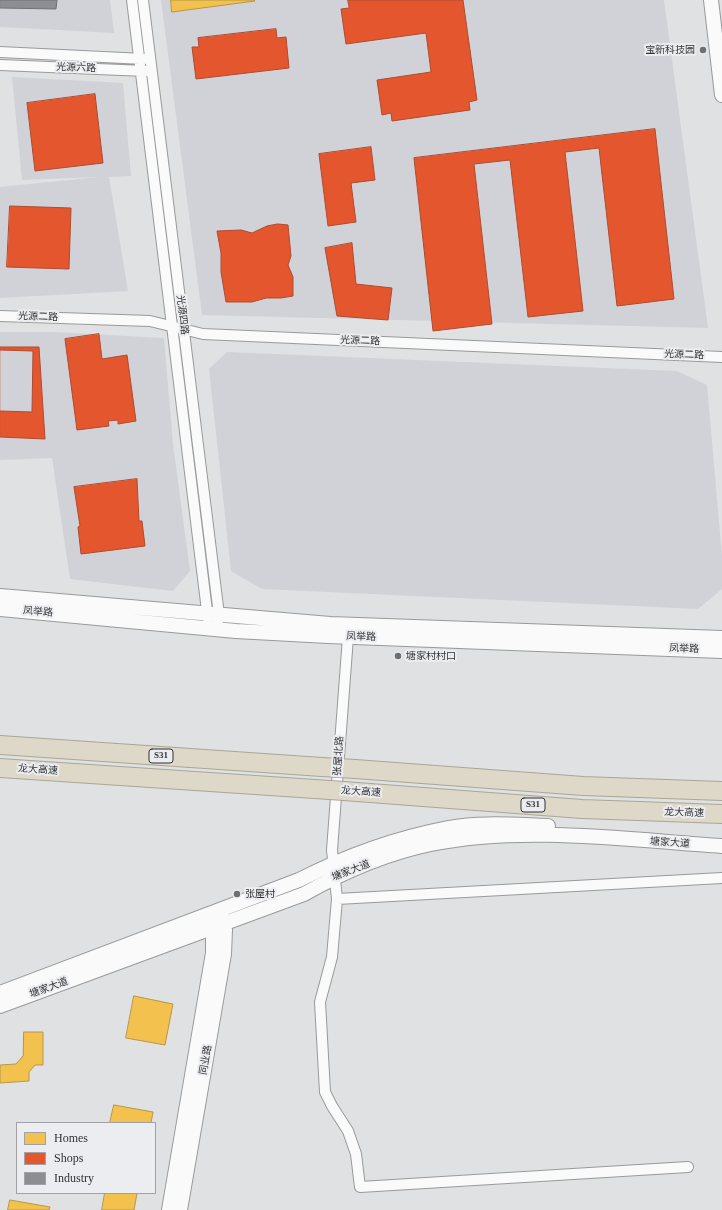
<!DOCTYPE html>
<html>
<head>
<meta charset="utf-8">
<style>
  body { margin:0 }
  #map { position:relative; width:722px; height:1210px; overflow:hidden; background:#e0e1e2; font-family:"Times New Roman",serif }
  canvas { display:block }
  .legend { position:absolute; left:16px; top:1122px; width:140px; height:72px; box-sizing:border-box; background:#ecedf1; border:1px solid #a1a2a5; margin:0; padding:5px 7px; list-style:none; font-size:12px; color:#313233 }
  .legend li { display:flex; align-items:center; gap:8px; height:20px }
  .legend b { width:20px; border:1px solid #a1a2a5 }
</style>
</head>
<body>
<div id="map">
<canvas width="722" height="1210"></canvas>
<ul class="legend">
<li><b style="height:11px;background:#f2c14e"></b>Homes</li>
<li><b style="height:11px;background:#e4572e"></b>Shops</li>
<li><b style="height:11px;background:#8d8d92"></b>Industry</li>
</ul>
</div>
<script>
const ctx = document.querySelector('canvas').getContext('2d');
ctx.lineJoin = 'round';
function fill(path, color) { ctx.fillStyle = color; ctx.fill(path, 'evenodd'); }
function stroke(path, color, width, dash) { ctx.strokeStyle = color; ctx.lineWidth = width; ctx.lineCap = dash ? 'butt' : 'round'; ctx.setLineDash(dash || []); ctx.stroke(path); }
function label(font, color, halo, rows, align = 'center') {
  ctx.font = font + ' "Times New Roman","Noto Sans SC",serif'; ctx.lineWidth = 4; ctx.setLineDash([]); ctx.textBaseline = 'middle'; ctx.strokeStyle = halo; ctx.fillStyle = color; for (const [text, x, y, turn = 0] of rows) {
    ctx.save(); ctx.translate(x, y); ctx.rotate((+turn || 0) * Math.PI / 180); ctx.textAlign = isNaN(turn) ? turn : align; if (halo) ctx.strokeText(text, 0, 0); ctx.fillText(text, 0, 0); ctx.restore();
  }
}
fill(new Path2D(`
  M0 0H110L114 33 0 27Z
  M161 0H664L708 328 202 315Z
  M12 77 123 83 131 176 109 177 128 291 0 298V187L98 177 22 180Z
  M0 332H54L164 338 173 444 190 571 173 591 70 579 52 458 0 460Z
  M227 352 677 371 707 385 722 556V589L698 609 262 589 231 571 209 369Z`), '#d0d2d8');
const homes = new Path2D(`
  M171 0H254L255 1 172 12Z
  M134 996 173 1004 165 1045 126 1038Z
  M24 1032H43V1065H35L29 1072V1081L0 1083V1065L16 1064 23 1056Z
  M114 1105 153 1112 151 1123H110Z
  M105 1193H137L134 1210H102Z
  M10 1200 50 1207 49 1210H8Z`);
fill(homes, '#f2c14e');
stroke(homes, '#b89646', 1);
const shops = new Path2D(`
  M348 0H463L477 100 469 102 470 110 392 121 391 113 382 115 377 80 431 72 426 33 346 44 341 9 349 8Z
  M276 29 277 38 286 37 289 68 196 79 192 47H199L198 38Z
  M95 94 103 163 35 171 27 103Z
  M655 129 674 299 617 306 599 148 565 152 583 311 528 317 510 160 474 164 492 324 433 331 414 158Z
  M371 147 375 180 351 183 356 222 328 226 319 154Z
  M10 206 71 208 69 269 7 267Z
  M278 224 288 225 291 256 288 265 293 277V296L281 298H266L252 302H226L221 272V253L217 231 241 230 252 233 267 226Z
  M352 243 356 284 392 288 388 320 337 316 325 248Z
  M99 334 102 359 127 355 136 421 118 424V420L108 421 109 426 77 430 65 339Z
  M0 347H39L45 439 0 437Z
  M0 350 33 351 32 412 0 411Z
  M137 479 139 521H142L145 546 81 554 78 527 80 526 74 487Z`);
fill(shops, '#e4572e');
stroke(shops, '#ae4c30', 1);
const industry = new Path2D(`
  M0 0H57L56 9 0 8Z`);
fill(industry, '#8d8d92');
stroke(industry, '#717276', 1);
const street = new Path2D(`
  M132 0 208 619
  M143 0 219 615 217 624 213 628
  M0 52 144 59
  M0 65 146 71
  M0 316 150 321 203 334 722 357
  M337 899 332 850 348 637
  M688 1167 360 1187 356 1154 348 1131 332 1106 325 1092 320 1002 332 957 337 899 722 878`);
const secondary = new Path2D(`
  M711 0 722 95
  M0 596 330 624 722 638
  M0 609 236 631 328 636 722 651
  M0 993 299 880C346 856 396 838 448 828 481 822 515 825 548 826
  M0 1006 304 894C343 872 387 853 431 844 522 825 630 840 722 846
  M169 1210 213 953V936L208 919
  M180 1210 224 954 225 930 221 915`);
const highway = new Path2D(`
  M0 745 322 767
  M0 768 315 789
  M355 769 583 786 722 791
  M344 791 582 809 722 814`);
stroke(street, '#989a9a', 12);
stroke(secondary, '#989a9a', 16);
stroke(highway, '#aaa697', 20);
stroke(street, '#fafafb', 10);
stroke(secondary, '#fafafb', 14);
stroke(highway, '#ddd8c8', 18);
const highwayBridge = new Path2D(`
  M322 767 355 769
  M315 789 344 791`);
stroke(highwayBridge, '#aaa697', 20, []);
stroke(highwayBridge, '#ddd8c8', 18);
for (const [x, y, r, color] of [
  [703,50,4,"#6e6f70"],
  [398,656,4,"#6e6f70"],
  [237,894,4,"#6e6f70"]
]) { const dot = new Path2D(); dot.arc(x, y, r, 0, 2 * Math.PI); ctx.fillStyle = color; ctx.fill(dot); stroke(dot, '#ecedf1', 1.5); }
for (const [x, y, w] of [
  [161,756,24],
  [533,805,24]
]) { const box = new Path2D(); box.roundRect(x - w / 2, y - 7, w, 14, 3); ctx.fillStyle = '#ecedf1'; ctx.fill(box); stroke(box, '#313233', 1); }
label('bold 9px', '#313233', null, [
  ["S31",161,756],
  ["S31",533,805]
]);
label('10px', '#313233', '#ecedf1', [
  ["宝新科技园",695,50,"right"],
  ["塘家村村口",406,656],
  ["张屋村",245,894]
], 'left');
label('10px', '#313233', '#ecedf1', [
  ["光源六路",76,68,2],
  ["光源四路",182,315,83],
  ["光源二路",38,317,2],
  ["光源二路",360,341,2],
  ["光源二路",684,355,2],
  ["凤举路",38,612,5],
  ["凤举路",361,637,2],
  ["凤举路",684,649,2],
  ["张屋北路",339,756,-86],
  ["龙大高速",38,770,4],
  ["龙大高速",361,792,4],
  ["龙大高速",684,813,2],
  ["塘家大道",670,843,4],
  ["塘家大道",351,871,-21],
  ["塘家大道",49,988,-20],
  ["同业路",206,1060,-80]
]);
</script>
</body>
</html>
